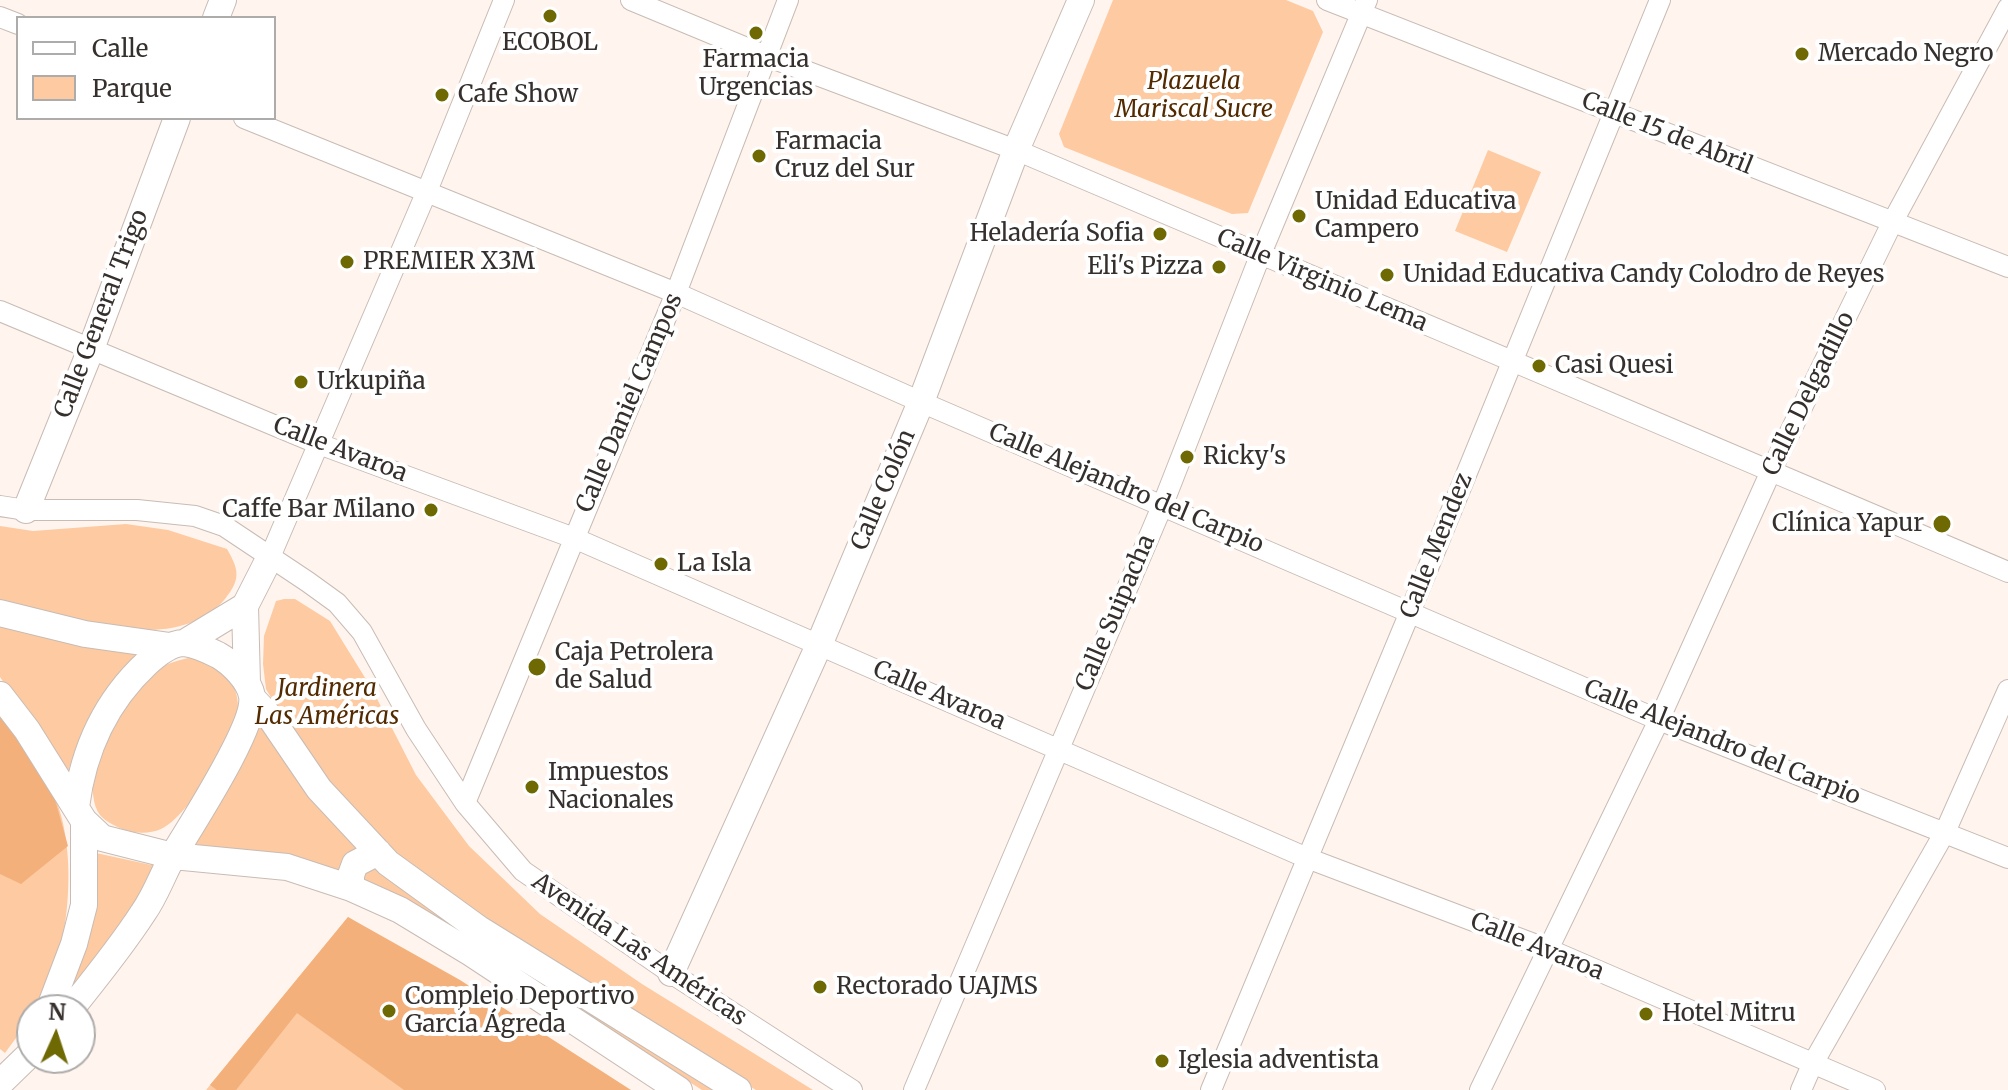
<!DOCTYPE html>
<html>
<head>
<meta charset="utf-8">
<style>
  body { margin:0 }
  #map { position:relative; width:2008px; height:1090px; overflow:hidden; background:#fff5ee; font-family:Merriweather,serif }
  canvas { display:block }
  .legend { position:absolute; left:16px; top:16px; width:260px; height:104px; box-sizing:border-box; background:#fff; border:2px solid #aeacab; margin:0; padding:10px 14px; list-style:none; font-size:24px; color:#35302d }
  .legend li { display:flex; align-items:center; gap:16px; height:40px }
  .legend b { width:40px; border:2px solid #aeacab }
  .north { position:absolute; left:16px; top:994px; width:80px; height:80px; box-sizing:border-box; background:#fff; border:2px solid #aeacab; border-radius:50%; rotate:3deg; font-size:22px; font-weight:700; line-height:32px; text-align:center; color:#35302d }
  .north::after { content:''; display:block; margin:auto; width:28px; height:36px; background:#6e6903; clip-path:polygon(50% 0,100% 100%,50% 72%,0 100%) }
</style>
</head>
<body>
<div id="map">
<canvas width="2008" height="1090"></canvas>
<ul class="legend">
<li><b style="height:10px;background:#fff"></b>Calle</li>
<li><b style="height:22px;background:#fdcaa2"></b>Parque</li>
</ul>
<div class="north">N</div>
</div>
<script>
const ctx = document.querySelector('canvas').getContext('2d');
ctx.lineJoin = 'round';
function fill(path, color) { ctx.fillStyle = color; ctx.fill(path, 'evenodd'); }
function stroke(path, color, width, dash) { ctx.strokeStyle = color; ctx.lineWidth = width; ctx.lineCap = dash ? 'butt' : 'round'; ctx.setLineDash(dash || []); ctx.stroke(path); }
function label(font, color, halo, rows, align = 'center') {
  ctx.font = font + ' Merriweather,serif'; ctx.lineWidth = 8; ctx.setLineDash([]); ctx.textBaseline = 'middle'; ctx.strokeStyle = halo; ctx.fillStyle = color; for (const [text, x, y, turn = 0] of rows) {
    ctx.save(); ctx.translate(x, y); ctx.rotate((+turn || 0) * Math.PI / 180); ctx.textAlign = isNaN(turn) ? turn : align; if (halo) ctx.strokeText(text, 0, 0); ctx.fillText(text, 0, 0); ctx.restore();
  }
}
fill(new Path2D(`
  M1113 0H1286L1313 11 1323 32 1248 213 1232 214 1064 147 1059 134Z
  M1488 150 1541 172 1507 252 1455 231Z
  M126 524 168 530 227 549C239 570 241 579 225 599 175 658 63 618 0 603V526L33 531Z
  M284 599H295L330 621 372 689 416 775 469 846 540 914 642 984 813 1090H756L499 932 430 884 364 826 301 748 266 689 263 664 264 636 276 601Z
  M0 623 135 648 137 661C103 697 82 727 67 775L0 677Z
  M194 657C206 662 222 666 230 678 235 686 238 698 238 707 237 735 188 818 161 829 142 837 120 831 104 819 83 803 96 747 107 727 115 713 129 695 140 683 156 667 172 661 194 657Z
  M0 709C17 737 38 765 53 794 80 848 70 960 36 1010H32V1016L5 1053 0 1049Z
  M259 724H264C292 769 320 810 358 848L341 873 299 859 252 850 190 848Z
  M96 853 156 866 121 926 63 1002Z
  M376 865 721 1090H702L433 920 365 887 361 870Z
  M348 917 628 1090H206Z`), '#fdcaa2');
fill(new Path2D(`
  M0 709 54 796 68 846 21 884 0 874Z
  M348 917 460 980 631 1090H404L297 1013 236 1090H217L210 1085Z`), '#f3b07b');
const minor = new Path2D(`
  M631 0 766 56 1016 150 2008 572
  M1327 0 2008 267
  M0 17 18 24
  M244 118 676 293 921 402 1659 720 2008 858
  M0 311 319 444 574 538 1307 858 1550 950 1875 1090
  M0 506 26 510H137L195 516 224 526 308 582 337 603 362 632 416 729 465 803 523 871 671 973 852 1090
  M270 557 427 191 504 0
  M465 803 676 293 788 0
  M914 1090 1163 504 1260 256 1367 0
  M1211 1090 1410 612 1660 0
  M1480 1090 1659 720 1771 471 1892 223 2008 8
  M1801 1090 1812 1065 1945 832 2008 690`);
const major = new Path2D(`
  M216 18 223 0
  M26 510 91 349 177 118
  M245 606 247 683
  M0 613 85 634 170 646
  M184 643 245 606 270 557
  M0 695 27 730 84 821 102 838 173 856 287 867 351 888 400 910 471 953 679 1090
  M253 699 270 717 319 789 388 863 479 929 738 1090
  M351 888V875L355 864 378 852
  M671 973 819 645 921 402 1016 150 1081 0
  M49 1010 74 944 84 905V821
  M70 1010C95 979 121 947 143 913 156 895 163 873 174 854 191 825 257 725 252 696 249 680 232 663 218 655 208 650 196 644 184 643 170 643 157 654 147 663 106 701 83 751 76 807
  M0 1083 32 1052`);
stroke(minor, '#c8bcb4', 22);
stroke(major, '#c8bcb4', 28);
stroke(minor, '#fff', 20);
stroke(major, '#fff', 26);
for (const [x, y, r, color] of [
  [550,16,8,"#6e6903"],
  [756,33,8,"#6e6903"],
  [1802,54,8,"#6e6903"],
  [442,95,8,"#6e6903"],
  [759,156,8,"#6e6903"],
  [1299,216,8,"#6e6903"],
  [1160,234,8,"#6e6903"],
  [347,262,8,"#6e6903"],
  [1219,267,8,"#6e6903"],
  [1387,275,8,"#6e6903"],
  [1539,366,8,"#6e6903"],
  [301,382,8,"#6e6903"],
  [1187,457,8,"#6e6903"],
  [431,510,8,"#6e6903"],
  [1942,524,10,"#6e6903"],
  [661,564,8,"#6e6903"],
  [537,667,10,"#6e6903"],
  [532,787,8,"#6e6903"],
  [820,987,8,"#6e6903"],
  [389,1011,8,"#6e6903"],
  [1646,1014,8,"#6e6903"],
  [1162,1061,8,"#6e6903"]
]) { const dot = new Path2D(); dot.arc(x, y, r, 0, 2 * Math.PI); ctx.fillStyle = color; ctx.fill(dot); stroke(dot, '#fff', 3); }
label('24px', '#35302d', '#fff', [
  ["ECOBOL",550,43,"center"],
  ["Mercado Negro",1818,54],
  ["Farmacia",756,60,"center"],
  ["Urgencias",756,88,"center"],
  ["Cafe Show",458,95],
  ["Farmacia",775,142],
  ["Cruz del Sur",775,170],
  ["Unidad Educativa",1315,202],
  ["Campero",1315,230],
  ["Heladería Sofia",1144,234,"right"],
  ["PREMIER X3M",363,262],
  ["Eli's Pizza",1203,267,"right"],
  ["Unidad Educativa Candy Colodro de Reyes",1403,275],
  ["Casi Quesi",1555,366],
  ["Urkupiña",317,382],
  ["Ricky's",1203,457],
  ["Caffe Bar Milano",415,510,"right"],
  ["Clínica Yapur",1924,524,"right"],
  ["La Isla",677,564],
  ["Caja Petrolera",555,653],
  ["de Salud",555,681],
  ["Impuestos",548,773],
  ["Nacionales",548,801],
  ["Rectorado UAJMS",836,987],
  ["Complejo Deportivo",405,997],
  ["García Ágreda",405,1025],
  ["Hotel Mitru",1662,1014],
  ["Iglesia adventista",1178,1061]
], 'left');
label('italic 24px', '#542b00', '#fff', [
  ["Plazuela",1194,82],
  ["Mariscal Sucre",1194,110],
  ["Jardinera",327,689],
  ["Las Américas",327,717]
]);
label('24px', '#35302d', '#fff', [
  ["Calle 15 de Abril",1667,134,22],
  ["Calle Virginio Lema",1322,281,23],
  ["Calle General Trigo",102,314,-69],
  ["Calle Delgadillo",1809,394,-64],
  ["Calle Daniel Campos",630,403,-67],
  ["Calle Avaroa",340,450,21],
  ["Calle Alejandro del Carpio",1126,489,23],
  ["Calle Colón",884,490,-67],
  ["Calle Mendez",1437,546,-68],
  ["Calle Suipacha",1116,613,-67],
  ["Calle Avaroa",939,696,23],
  ["Calle Alejandro del Carpio",1722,743,22],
  ["Calle Avaroa",1537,947,22],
  ["Avenida Las Américas",639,950,34]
]);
</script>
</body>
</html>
